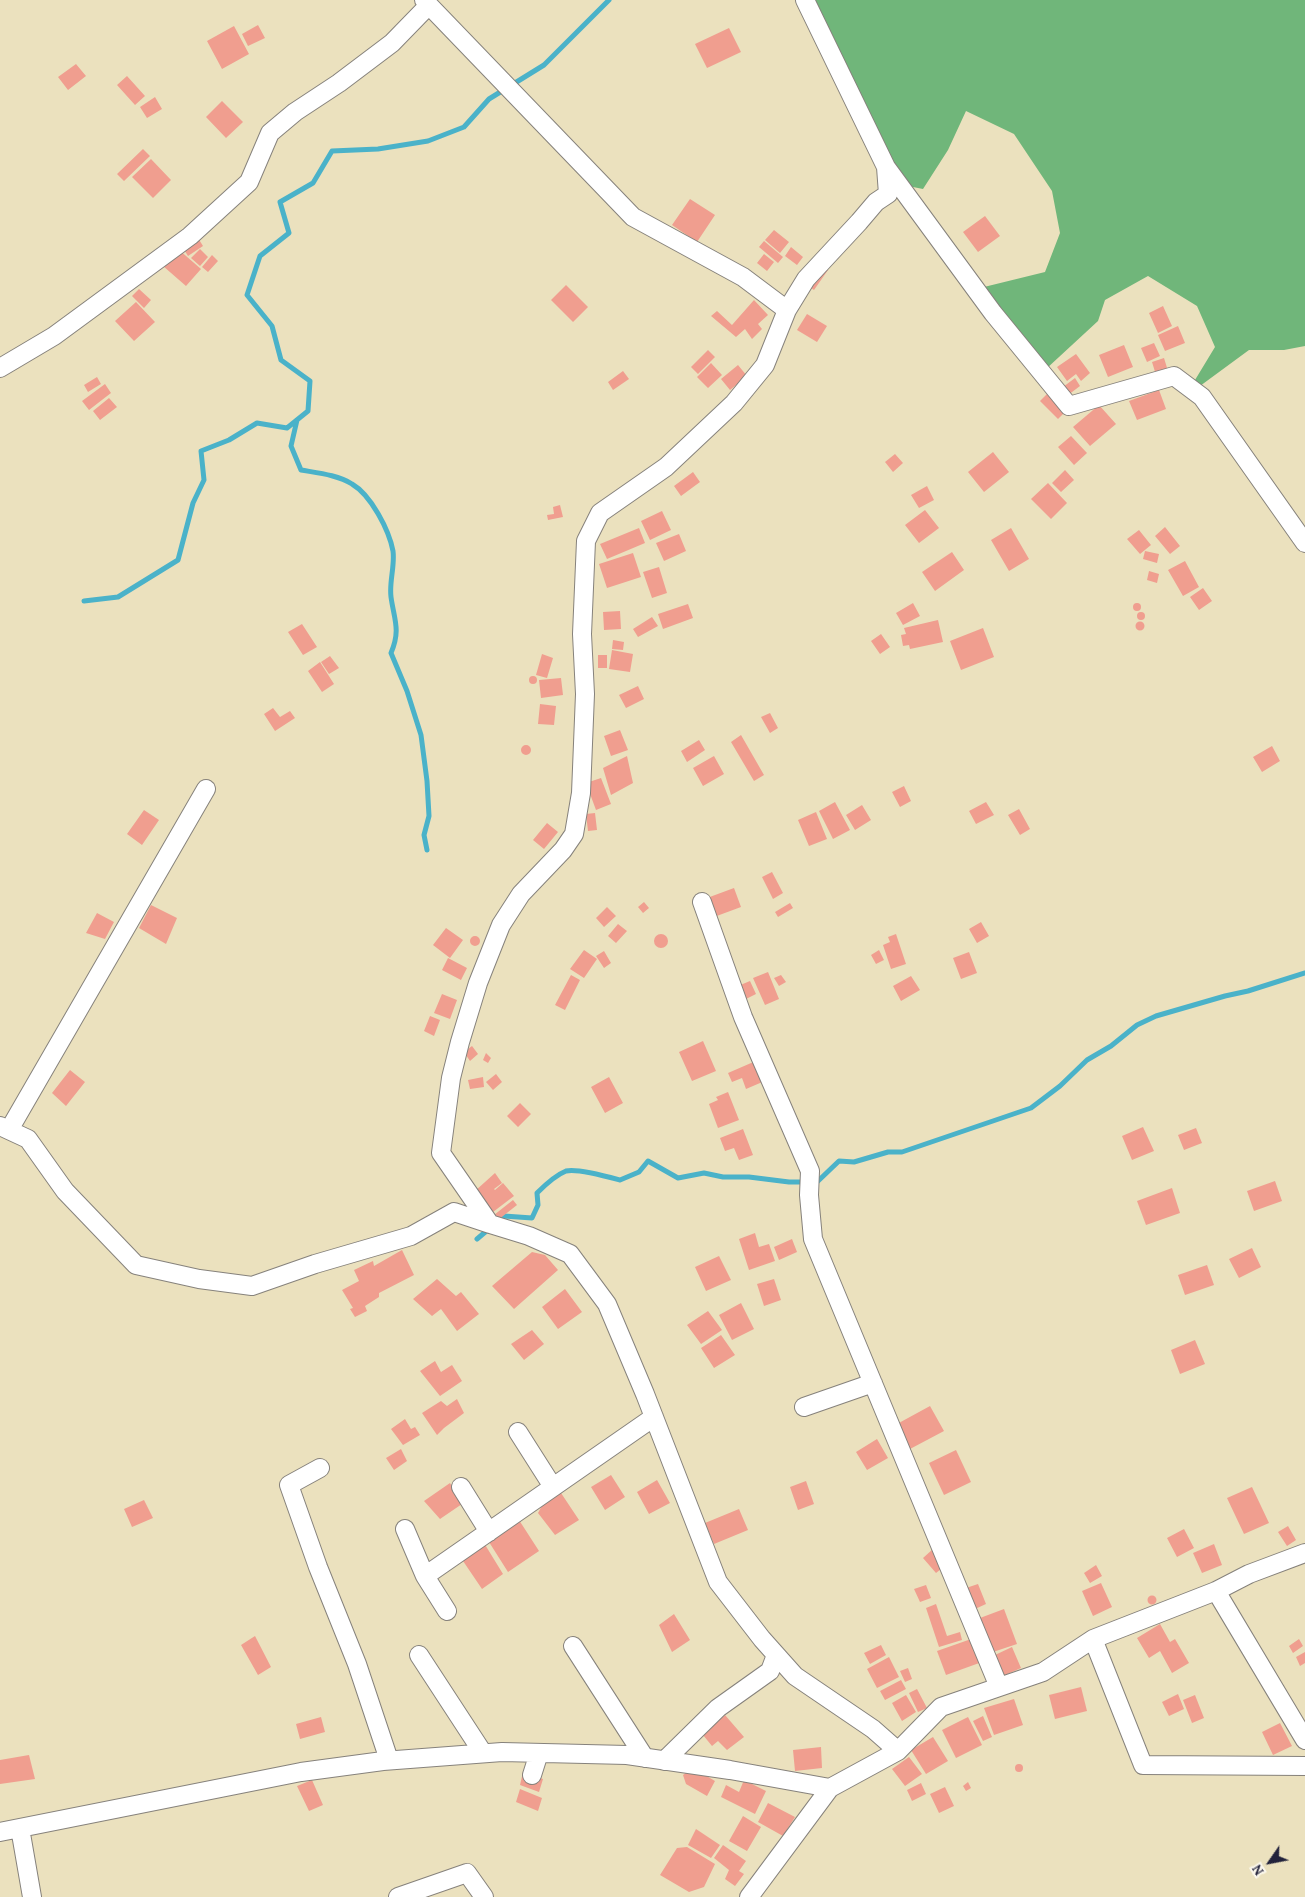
<!DOCTYPE html>
<html>
<head>
<meta charset="utf-8">
<style>
  body { margin:0 }
  #map { position:relative; width:1305px; height:1897px; overflow:hidden; background:#ebe1be; font-family:"Gentium Book Plus",serif }
  canvas { display:block }
  .north { position:absolute; left:1245px; top:1837px; width:50px; height:50px; -webkit-text-stroke:4px #fbf7ec; paint-order:stroke; rotate:237deg; font-size:14px; font-weight:700; line-height:20px; text-align:center; color:#22223b }
  .north::after { content:''; display:block; margin:auto; width:18px; height:22px; background:#22223b; clip-path:polygon(50% 0,100% 100%,50% 72%,0 100%) }
</style>
</head>
<body>
<div id="map">
<canvas width="1305" height="1897"></canvas>
<div class="north">N</div>
</div>
<script>
const ctx = document.querySelector('canvas').getContext('2d');
ctx.lineJoin = 'round';
function fill(path, color) { ctx.fillStyle = color; ctx.fill(path, 'evenodd'); }
function stroke(path, color, width, dash) { ctx.strokeStyle = color; ctx.lineWidth = width; ctx.lineCap = dash ? 'butt' : 'round'; ctx.setLineDash(dash || []); ctx.stroke(path); }
fill(new Path2D(`
  M809 0H1305V346L1284 350H1249L1200 386 1195 380 1215 347 1197 306 1148 276 1105 300 1098 321 1046 369 984 287 1045 272 1060 233 1052 191 1014 134 966 111 948 150 923 189 903 185Z`), '#70b67a');
stroke(new Path2D(`
  M297 420 291 446 301 470C318 473 338 475 352 484 371 495 389 530 393 551 395 566 389 582 391 597 394 619 401 630 391 653L407 691 421 735 427 781 429 816 424 835 427 850
  M84 601 118 597 178 560 193 503 204 480 201 451 229 440 257 423 287 428 308 411 310 381 281 360 272 326 247 295 260 256 289 233 280 202 313 183 332 151 378 149 428 141 464 127 489 99 544 65 609 0
  M814 1182H817L839 1161 854 1162 888 1152H902L1031 1108 1060 1086 1087 1060 1111 1046 1137 1025 1156 1016 1225 996 1248 991 1305 973
  M497 1222 504 1216 532 1218 538 1205 537 1193C545 1185 556 1175 566 1171 577 1168 609 1177 620 1180L639 1172 648 1161 678 1178 704 1173 723 1177H749L789 1182H806
  M477 1239 490 1228`), '#4ab2c9', 5);
fill(new Path2D(`
  M258 25 265 38 248 46 242 34Z
  M234 26 249 54 222 69 207 41Z
  M729 28 741 52 707 68 695 44Z
  M76 64 86 76 68 90 58 77Z
  M127 76 145 96 135 105 117 85Z
  M155 97 162 109 147 118 140 107Z
  M222 101 243 122 226 138 206 117Z
  M143 149 150 156 124 181 117 174Z
  M151 159 171 180 153 198 132 177Z
  M690 199 715 215 697 242 672 225Z
  M985 216 1000 236 978 252 963 232Z
  M774 230 789 242 780 253 765 240Z
  M198 238 203 246 188 256 183 248Z
  M764 241 783 257 778 263 759 247Z
  M791 247 803 257 797 265 785 256Z
  M178 249 201 269 186 286 163 266Z
  M200 249 208 257 200 266 191 258Z
  M764 254 774 262 767 271 757 263Z
  M212 255 218 261 208 272 202 267Z
  M821 266 828 270 814 290 808 286Z
  M566 285 588 307 573 322 551 300Z
  M139 289 151 300 144 308 132 296Z
  M754 300 768 315 758 324 762 329 752 339 745 329 736 337 711 316 717 311 732 325Z
  M136 302 155 322 134 341 115 321Z
  M1163 306 1172 326 1158 333 1149 313Z
  M807 314 827 326 817 342 797 330Z
  M1178 326 1185 343 1165 351 1158 335Z
  M1154 343 1160 356 1147 362 1141 348Z
  M1124 345 1133 367 1108 377 1099 355Z
  M708 350 715 357 698 374 691 367Z
  M1076 354 1090 373 1081 381 1076 374 1067 381 1057 367Z
  M1164 358 1168 371 1156 375 1152 362Z
  M711 363 722 375 708 388 697 377Z
  M738 365 747 376 730 390 721 379Z
  M623 371 629 379 613 390 608 382Z
  M97 377 101 384 88 392 84 385Z
  M1075 378 1080 386 1068 395 1063 387Z
  M105 384 111 393 89 410 82 401Z
  M1159 390 1166 409 1137 420 1129 401Z
  M1048 393 1066 411 1058 419 1040 401Z
  M109 398 117 407 100 420 93 411Z
  M1099 405 1116 424 1090 446 1073 427Z
  M1071 436 1087 453 1074 465 1058 447Z
  M993 452 1009 472 984 492 968 472Z
  M895 454 903 463 893 472 885 462Z
  M1065 470 1074 480 1061 492 1052 483Z
  M693 472 700 482 681 496 674 486Z
  M1048 483 1067 503 1051 519 1031 499Z
  M927 486 934 500 919 508 911 495Z
  M560 505 563 517 548 520 547 515 554 514 553 507Z
  M925 510 939 528 919 543 905 525Z
  M662 511 671 530 650 540 641 521Z
  M1165 527 1180 546 1170 554 1155 536Z
  M639 528 645 543 607 559 600 544Z
  M1011 528 1029 559 1009 571 991 540Z
  M1139 530 1151 545 1140 554 1127 539Z
  M679 534 686 551 664 561 656 543Z
  M1145 551 1159 554 1157 563 1143 559Z
  M952 552 964 570 935 591 922 572Z
  M633 553 641 577 607 588 599 564Z
  M1185 561 1199 587 1183 596 1168 570Z
  M659 567 667 593 652 598 643 572Z
  M1149 571 1159 574 1157 583 1147 580Z
  M1203 588 1212 601 1199 610 1190 597Z
  M913 603 920 616 903 625 896 613Z
  M1133 607a4 4 0 1 1 8 0a4 4 0 1 1-8 0Z
  M688 604 693 618 663 629 658 614Z
  M620 611 621 629 604 630 603 612Z
  M1137 616a4 4 0 1 1 8 0a4 4 0 1 1-8 0Z
  M652 617 658 626 638 637 633 629Z
  M938 620 943 642 910 649 909 645 903 646 901 635 906 634 904 628Z
  M1135.5 626a4.5 4.5 0 1 1 9 0a4.5 4.5 0 1 1-9 0Z
  M302 624 317 647 303 655 288 632Z
  M983 628 994 657 961 670 950 641Z
  M881 634 890 647 880 654 871 641Z
  M613 640 624 642 623 650 612 649Z
  M612 650 633 654 630 672 609 669Z
  M542 654 553 658 547 678 536 675Z
  M598 655H607V668H598Z
  M330 656 339 668 329 674 321 662Z
  M320 662 334 684 322 692 308 671Z
  M529 680a4 4 0 1 1 8 0a4 4 0 1 1-8 0Z
  M561 678 563 695 541 698 539 680Z
  M638 686 644 699 626 708 619 695Z
  M540 704 556 706 554 725 538 724Z
  M273 708 280 717 290 711 295 718 275 731 264 714Z
  M770 713 778 728 770 733 761 717Z
  M620 730 628 750 611 756 604 736Z
  M741 735 764 775 754 781 731 742Z
  M699 740 705 750 687 762 681 751Z
  M521 750a5 5 0 1 1 10 0a5 5 0 1 1-10 0Z
  M1272 746 1280 761 1262 772 1253 757Z
  M627 756 633 783 611 795 603 768Z
  M714 756 724 774 703 786 693 768Z
  M601 778 611 804 596 810 586 783Z
  M904 786 911 801 900 807 892 792Z
  M835 802 850 830 833 839 819 811Z
  M986 802 994 815 976 824 969 811Z
  M862 805 871 820 855 830 846 815Z
  M1019 809 1030 829 1020 835 1008 815Z
  M144 810 159 820 142 845 127 834Z
  M816 812 827 839 809 846 798 820Z
  M595 813 597 830 588 831 586 814Z
  M547 823 558 832 544 849 533 840Z
  M772 872 783 893 773 899 762 877Z
  M734 888 741 907 714 917 707 898Z
  M644 902 649 908 643 913 638 907Z
  M790 903 793 908 778 917 775 912Z
  M151 905 177 918 166 944 139 928Z
  M607 907 616 916 604 927 596 918Z
  M97 913 114 922 105 939 86 933Z
  M981 922 989 936 977 943 969 929Z
  M618 924 627 931 616 943 608 936Z
  M446 928 463 940 450 958 433 945Z
  M896 934 906 964 891 969 883 945 890 942 888 937Z
  M654 941a7 7 0 1 1 14 0a7 7 0 1 1-14 0Z
  M470 941a5 5 0 1 1 10 0a5 5 0 1 1-10 0Z
  M584 950 597 959 584 978 570 969Z
  M879 950 884 960 876 964 871 955Z
  M604 951 611 963 604 968 596 956Z
  M969 952 977 973 961 979 953 958Z
  M448 958 467 968 461 980 442 970Z
  M768 972 779 999 765 1005 753 978Z
  M571 975 580 980 565 1010 555 1005Z
  M781 975 786 982 779 986 774 978Z
  M911 976 920 990 901 1001 893 986Z
  M750 981 756 994 744 1000 738 986Z
  M442 994 457 1000 450 1019 434 1013Z
  M430 1016 440 1020 434 1036 424 1031Z
  M703 1041 716 1071 692 1081 679 1052Z
  M472 1046 478 1054 470 1061 464 1052Z
  M486 1053 491 1058 488 1063 483 1060Z
  M758 1060 767 1080 746 1089 742 1078 732 1082 728 1073Z
  M70 1070 85 1082 66 1106 52 1093Z
  M496 1074 502 1082 493 1090 486 1082Z
  M483 1077 484 1087 470 1089 468 1080Z
  M609 1077 623 1103 605 1113 591 1087Z
  M728 1092 739 1120 718 1128 709 1104 718 1100 716 1097Z
  M520 1103 531 1114 518 1127 507 1116Z
  M1143 1127 1154 1151 1132 1160 1122 1136Z
  M1196 1128 1202 1143 1184 1150 1178 1135Z
  M743 1129 753 1155 739 1160 734 1148 725 1151 720 1138Z
  M495 1173 502 1183 494 1189 495 1190 503 1183 514 1196 493 1212 475 1191Z
  M1275 1181 1282 1201 1254 1211 1247 1191Z
  M1172 1188 1180 1213 1146 1225 1137 1201Z
  M513 1200 517 1205 498 1220 494 1215Z
  M755 1233 759 1247 769 1244 775 1261 749 1270 739 1239Z
  M792 1239 797 1252 779 1260 774 1247Z
  M1252 1248 1261 1267 1239 1278 1229 1259Z
  M402 1250 414 1275 379 1293V1297L365 1306 367 1311 355 1317 350 1309 353 1308 342 1290 359 1281 354 1270 373 1261 374 1266Z
  M532 1252 545 1255 558 1270 514 1309 492 1286Z
  M719 1256 731 1280 706 1291 695 1267Z
  M1207 1265 1214 1285 1185 1295 1178 1275Z
  M437 1279 456 1296 461 1292 479 1314 457 1331 441 1309 432 1316 413 1299Z
  M774 1279 781 1300 764 1306 757 1284Z
  M565 1289 582 1312 558 1329 542 1307Z
  M741 1303 754 1329 732 1340 719 1315Z
  M708 1311 722 1330 701 1344 687 1325Z
  M532 1330 544 1344 524 1360 511 1344Z
  M721 1335 735 1355 714 1368 701 1348Z
  M1195 1340 1205 1364 1180 1374 1171 1350Z
  M435 1361 441 1372 452 1365 462 1381 440 1396 420 1371Z
  M457 1399 464 1413 444 1428 437 1435 422 1413 441 1401 447 1406Z
  M930 1406 944 1431 910 1449 897 1424Z
  M405 1419 411 1429 415 1427 420 1435 403 1445 391 1429Z
  M877 1439 888 1458 867 1470 856 1452Z
  M401 1449 407 1461 394 1470 386 1458Z
  M956 1450 971 1482 944 1495 929 1463Z
  M611 1475 625 1497 605 1510 591 1487Z
  M657 1480 670 1503 649 1514 637 1492Z
  M806 1481 814 1504 798 1510 790 1487Z
  M450 1483 462 1504 440 1519 424 1501Z
  M1252 1487 1269 1523 1244 1534 1227 1498Z
  M559 1490 579 1520 555 1535 538 1513 544 1502Z
  M144 1500 153 1518 132 1527 124 1509Z
  M739 1509 748 1530 714 1544 705 1523Z
  M519 1520 539 1551 508 1572 489 1542Z
  M1288 1526 1296 1540 1287 1546 1278 1532Z
  M1184 1529 1194 1548 1177 1557 1167 1538Z
  M484 1543 503 1574 482 1589 461 1558Z
  M1214 1544 1222 1565 1202 1573 1193 1553Z
  M933 1549 946 1565 936 1573 923 1558Z
  M1096 1565 1102 1576 1090 1583 1084 1573Z
  M1101 1583 1112 1607 1093 1616 1082 1591Z
  M978 1584 986 1604 975 1609 966 1588Z
  M926 1585 931 1598 920 1602 914 1589Z
  M1147.5 1600a4.5 4.5 0 1 1 9 0a4.5 4.5 0 1 1-9 0Z
  M936 1604 947 1636 960 1632 962 1640 939 1647 926 1608Z
  M1004 1609 1017 1644 993 1652 980 1618Z
  M674 1614 690 1640 672 1652 659 1625Z
  M1160 1624 1170 1642 1175 1639 1189 1663 1172 1673 1160 1651 1149 1658 1137 1638Z
  M255 1636 271 1667 258 1675 241 1645Z
  M974 1638 982 1662 946 1675 937 1651Z
  M1299 1639 1303 1646 1293 1653 1289 1646Z
  M881 1645 886 1655 870 1664 864 1653Z
  M1012 1647 1021 1668 1003 1676 995 1655Z
  M1305 1652V1663L1300 1666 1296 1657Z
  M889 1657 899 1677 877 1688 867 1669Z
  M908 1668 912 1679 905 1682 900 1671Z
  M901 1680 906 1689 885 1700 880 1691Z
  M1081 1687 1087 1711 1055 1719 1049 1695Z
  M917 1689 927 1708 918 1712 909 1693Z
  M1178 1694 1184 1709 1169 1716 1162 1702Z
  M906 1695 916 1712 902 1721 892 1703Z
  M1195 1695 1204 1718 1192 1723 1183 1700Z
  M1014 1699 1023 1725 994 1735 984 1708Z
  M725 1715 744 1737 727 1750 718 1741 712 1746 703 1735Z
  M983 1716 992 1737 983 1741 973 1721Z
  M321 1717 325 1732 300 1739 296 1724Z
  M968 1717 982 1745 956 1758 942 1730Z
  M1280 1723 1292 1746 1273 1755 1262 1732Z
  M933 1737 948 1761 926 1774 911 1750Z
  M821 1747 822 1768 795 1771 793 1750Z
  M29 1755 35 1779 0 1784V1760Z
  M909 1757 922 1774 905 1786 892 1769Z
  M1015 1768a4 4 0 1 1 8 0a4 4 0 1 1-8 0Z
  M693 1768 715 1781 707 1796 686 1784 683 1775Z
  M523 1772 543 1779 539 1792 520 1785Z
  M312 1780 323 1805 309 1811 297 1786Z
  M744 1780 766 1791 755 1814 721 1797 726 1785 739 1792Z
  M968 1782 971 1788 966 1791 963 1786Z
  M921 1783 926 1794 912 1801 907 1790Z
  M945 1787 954 1806 939 1813 930 1794Z
  M520 1789 542 1798 538 1811 516 1802Z
  M768 1803 795 1817 783 1836 758 1822Z
  M743 1816 761 1827 747 1851 729 1841Z
  M696 1829 720 1845 711 1858 688 1845Z
  M723 1845 746 1861 739 1871 744 1874 735 1886 725 1879 729 1870 714 1858Z
  M687 1847 715 1864 704 1887 689 1892 660 1875 677 1848Z`), '#f09e8f');
const minor = new Path2D(`
  M424 0 633 217 743 277 787 310 806 279 859 222 876 202 888 194 886 167 993 313 1069 406 1174 376 1202 397 1305 543
  M805 0 886 167
  M787 310 765 365 734 403 666 467 600 513 586 541 582 634 585 694 581 793 574 834 563 850 521 894 501 925 478 983 460 1042 451 1078 441 1153 490 1224 529 1236 570 1254 607 1304 645 1394 718 1582 762 1639 795 1676 873 1729 898 1751
  M0 368 54 336 190 236 249 182 270 133 295 112 339 83 392 43 428 6
  M702 902 743 1017 810 1171 809 1195 813 1239 999 1687
  M0 1126 28 1139 65 1191 136 1265 199 1279 252 1286 315 1264 411 1236 454 1212 490 1224
  M9 1130 206 789
  M804 1407 873 1383
  M518 1432 553 1487
  M320 1468 289 1485 318 1567 357 1664 389 1760
  M461 1487 489 1532
  M405 1529 425 1576
  M1216 1591 1305 1740
  M447 1611 425 1576 654 1417
  M1093 1639 1143 1765 1305 1766
  M573 1646 645 1758
  M419 1655 483 1753
  M664 1761 718 1708 770 1671 776 1655
  M532 1775 539 1753
  M20 1828 32 1897
  M0 1832 301 1772 383 1761 502 1752 627 1755 730 1770 830 1788
  M398 1897 467 1873 484 1897
  M749 1897 830 1788 898 1751 941 1707 1043 1672 1093 1639 1216 1591 1249 1574 1305 1553`);
stroke(minor, '#86827c', 20);
stroke(minor, '#fff', 18);
</script>
</body>
</html>
